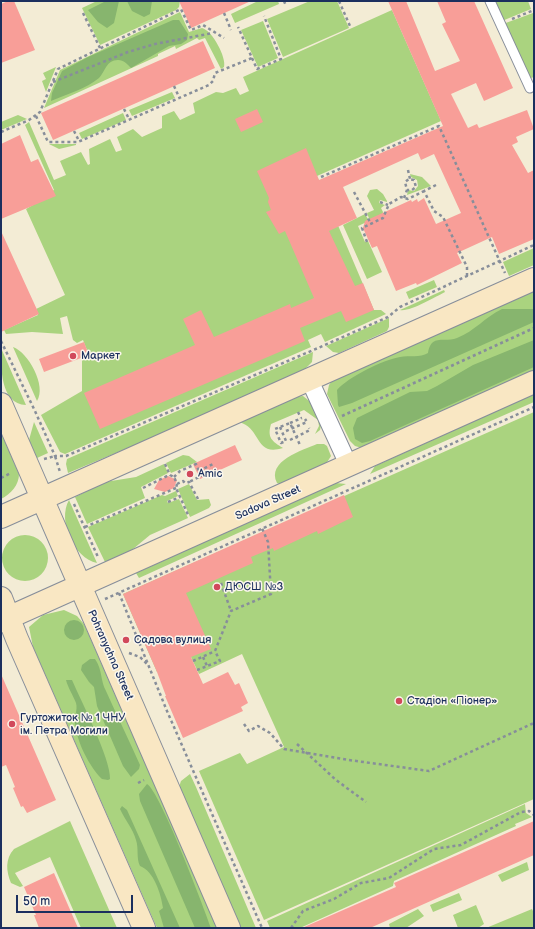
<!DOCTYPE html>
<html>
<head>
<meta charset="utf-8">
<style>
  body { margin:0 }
  #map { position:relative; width:535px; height:929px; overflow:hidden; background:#f3ecd5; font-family:"Balsamiq Sans",sans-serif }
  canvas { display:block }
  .frame { position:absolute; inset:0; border:2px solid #1b2f5e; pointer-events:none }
  .scale { position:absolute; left:16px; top:895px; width:117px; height:18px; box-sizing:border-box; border:2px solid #1b2f5e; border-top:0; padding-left:5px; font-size:12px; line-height:14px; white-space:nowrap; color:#1b2f5e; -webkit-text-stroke:3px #fbf7ec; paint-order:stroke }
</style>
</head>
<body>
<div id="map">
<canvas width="535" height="929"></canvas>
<div class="frame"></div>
<div class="scale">50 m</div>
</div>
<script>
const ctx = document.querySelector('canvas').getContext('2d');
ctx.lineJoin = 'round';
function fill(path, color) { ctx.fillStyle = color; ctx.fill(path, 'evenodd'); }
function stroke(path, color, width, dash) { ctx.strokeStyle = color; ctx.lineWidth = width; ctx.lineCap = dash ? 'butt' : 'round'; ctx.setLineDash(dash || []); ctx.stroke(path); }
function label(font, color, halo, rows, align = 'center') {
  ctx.font = font + ' "Balsamiq Sans",sans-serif'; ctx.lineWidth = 3; ctx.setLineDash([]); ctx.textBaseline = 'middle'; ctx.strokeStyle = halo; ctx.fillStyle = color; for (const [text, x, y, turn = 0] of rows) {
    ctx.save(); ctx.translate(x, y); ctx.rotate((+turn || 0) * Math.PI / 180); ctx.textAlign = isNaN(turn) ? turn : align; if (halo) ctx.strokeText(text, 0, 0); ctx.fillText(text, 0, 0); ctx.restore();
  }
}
fill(new Path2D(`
  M97 1H180L179 7 176 10 100 45 82 8Z
  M258 1H278L279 4 235 23 231 14Z
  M310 1H337L349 28 283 57 267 19Z
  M493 1H528L531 9 502 21Z
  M392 10 441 121 317 176 374 310H381L386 314 325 342 321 334 308 340 311 347 65 454 60 452 41 415 82 391V359L89 355 83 340 77 343 73 340 67 316 60 318 63 334 32 332 6 334 4 330 38 315 36 309 65 295 26 209 45 198 44 195 54 190 25 125 29 122 54 180 66 175 60 161 81 152 88 165 90 164 89 149 110 139 116 152 122 150 117 137 133 129 142 137 162 128V116L174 111 180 120 195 113 193 103 216 92 223 93 236 88 240 95 249 91 243 77Z
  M180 12 189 32 202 28C212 30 227 58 224 67L221 69 205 38 199 40 197 38 176 49 175 46 158 54V56L44 108 60 70Z
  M533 13 534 16V77L531 78 528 76 503 24Z
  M263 21 278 58 258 67 241 30Z
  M56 67 46 92 42 81 46 79 43 73Z
  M172 92 175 98 132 116 129 110Z
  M123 113 126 120 82 139 79 133Z
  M18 115 27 119 1 130V122Z
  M49 144H76V145L59 149Z
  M410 174 422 177 431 186 407 195 408 190 414 191 418 186 417 180 411 177Z
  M377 189 383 194 387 201V202L380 200 379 203 385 205 381 208 383 212 382 216 370 221 367 213 374 210 367 196 370 190Z
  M365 214 369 221 358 226 365 242 368 241 382 272 367 279 343 225Z
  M534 248V265L509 276 503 262Z
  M434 280 437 287 409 299 406 292Z
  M534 289V371L362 448 355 446 350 441 327 394 329 385 333 379Z
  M444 290 445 292C435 297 410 312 400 310Z
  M389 318V327L387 331 339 353 333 352 326 346Z
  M13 347C28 352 47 386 37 401Z
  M1 348 26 405C0 404 1 367 1 348Z
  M313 352 312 362 305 369 161 434 68 473 66 464 67 459Z
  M534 394V402L370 474 375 466Z
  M303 396 313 404 322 421 320 430 315 434 319 426 318 420 304 410 271 424C267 438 272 441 283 448 254 457 262 428 239 422L294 397Z
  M534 412V799L264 920 199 771 240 753 247 764 284 747 242 654 199 674 191 657 157 672 123 594Z
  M34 422 48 453 37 458 29 440Z
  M1 433 19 474C19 485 11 494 1 499Z
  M317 444H324L327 446 331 456 326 464 281 485 277 483C266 461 303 450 317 444Z
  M183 455 189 456 197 462 171 473 166 463Z
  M164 464 168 473 141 487 145 498 87 524 75 497 105 482 136 477Z
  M336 483 346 484 139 578 136 573Z
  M189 484 197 500 209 499 211 505 209 508 190 517 178 489Z
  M176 491 178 496 167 501 168 503 179 499 188 518 150 535 127 554 105 562 88 527 162 495 165 496Z
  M69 500 97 563C74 558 57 521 69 500Z
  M2 558a23 23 0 1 1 46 0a23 23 0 1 1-46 0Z
  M64 610 77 616 84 624 217 928H157L33 647 29 627 43 615Z
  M190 774 196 787 256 928H241L179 787 181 781Z
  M525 804 526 813 532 817 515 824 516 826 394 881 393 886 300 928H270L267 921Z
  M70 821 117 928H81L50 857 15 873 23 886 20 887 11 883C6 871 5 859 14 849Z
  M527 862 529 870 502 882 498 875Z
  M459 893 462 900 433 912 430 905Z
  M476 905 484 924 478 928H458L453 915Z
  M418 909 424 916 406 928H390L389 924Z
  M532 909 534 913V928H486Z`), '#aad37f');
fill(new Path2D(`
  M106 1H119L114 23 107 28 98 22 88 10Z
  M127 1H152L150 14 144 17 132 11Z
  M173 20H179L188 34 187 40 181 44 169 46 131 68C127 64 124 60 118 60 106 60 105 72 99 78 86 89 67 94 51 101L52 93 62 71 88 57Z
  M502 309H534V322L352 403 339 407 338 405 337 390C348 377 383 360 400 357 409 355 420 358 428 353 431 333 445 343 457 338 475 331 485 317 502 309Z
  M534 340V367L370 441 362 443 355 439 353 428 357 418 410 392 427 391 437 386 473 365Z
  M64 630a10 10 0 1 1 20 0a10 10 0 1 1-20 0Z
  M90 659H95C103 671 100 680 106 691 117 716 129 740 140 765L139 769 131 777 123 766 97 706 94 687 89 682 81 670 82 665Z
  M66 680H72C81 701 111 759 110 779L108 780 102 779C89 766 77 742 75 724 74 716 78 710 76 703 73 695 68 688 66 680Z
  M147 784C160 791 204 908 211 928H195L140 801 139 794Z
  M122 806 127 810 180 928H164L159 911 163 908C161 894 154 871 140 866 136 858 139 849 136 840 133 829 125 820 120 809Z`), '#87b56e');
fill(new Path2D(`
  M8 1H14L35 50 1 63V4Z
  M179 1H251L191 28Z
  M388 1H406L435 71 460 61 442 24 446 22 437 1H474L513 88 484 101 476 83 451 94 468 128 477 124 479 128 527 110 534 129 516 137 518 142 512 145 528 173 534 170V239L499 254 492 237 457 253 462 263 417 285 416 283 396 291 377 246 372 248 363 228 365 221 411 200 412 202 417 199 418 202 424 198 436 224 461 213 434 154 421 160 418 153 343 187 357 218 329 231 355 286 363 283 374 310 346 322 341 311 300 328 305 341 100 429 84 393 195 345 183 319 201 310 214 337 290 304 291 308 314 298 285 231 279 234 266 212 271 210 268 202 269 198 257 171 306 148 319 180 443 126Z
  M203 41 215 68 53 140 41 113Z
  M257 109 263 122 241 132 235 119Z
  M20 135 31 162 38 159 56 196 1 219V144Z
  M1 231 39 314 1 332Z
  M84 342 89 355 44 372 39 359Z
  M235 445 242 460 200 479 193 464Z
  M168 476 177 480 174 488 165 492 154 489 159 480Z
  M344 495 353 517 318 534 317 531 274 551 273 548 251 557 253 563 186 593 211 649 191 657 203 684 228 672 235 685 239 683 248 703 241 707 243 711 183 738 165 696H166L157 672 123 594Z
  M1 674 56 800 27 813 23 806 21 807 13 788 15 787 6 765 1 767Z
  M534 821V855L370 928H302L396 887 394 883Z
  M54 873 78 928H39L34 915H36L24 887Z`), '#f89e98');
const lane = new Path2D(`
  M490 1 530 88`);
const street = new Path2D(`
  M309 379 349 466`);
const secondary = new Path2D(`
  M1 404 229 928
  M1 517 534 279
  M1 598 17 639 144 928
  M1 621 534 382`);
stroke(lane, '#878e9a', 11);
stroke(street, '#878e9a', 19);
stroke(secondary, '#878e9a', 24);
stroke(new Path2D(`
  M284 1 286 6
  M339 1 350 26
  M83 13 100 48
  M224 13 231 30
  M512 19 534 10
  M252 58 257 69 281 59 264 16
  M53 82 128 52 155 44 213 33
  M174 86 179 97
  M124 109 129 119
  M36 116 48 142H78L209 85 213 81 215 73 252 58 238 27
  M74 131 79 141
  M1 132 29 120 40 112 58 69 181 9 191 30 203 25 224 38
  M408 170 410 179
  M321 177 439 126 505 273
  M436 185 424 191 434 211 443 217 467 267V276
  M354 192 371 224
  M404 198 407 190 405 182 409 179 414 180 416 187 412 190H407
  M380 202 388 205
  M367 242 362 228 383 218 389 204 401 197 408 199 424 191
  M1 341 35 411 55 456H66L318 348 388 317 400 307 534 245
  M298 412 301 418
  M342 416 534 328
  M290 423 302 418
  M280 427 286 441 281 443 275 429 290 423 300 445
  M286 431 307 422 305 419
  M290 440 310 430 309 428
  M44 459 55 456 60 472
  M165 464 170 475 174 477 177 484 176 488 189 517
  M199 471 213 464
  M174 477 180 471 196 464 201 476 189 482
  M1 478 11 473
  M177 484 183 481 185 483 189 482 198 499
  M143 488 169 475
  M168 502 180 497
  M74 504 98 557
  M85 527 176 488
  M221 583 231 611
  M119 593 167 711 262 928
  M105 599 534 407
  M129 653 140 657 148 665
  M203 657 207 666
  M193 661 215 651
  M197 670 220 661 215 651 231 611 271 594 268 542 262 528
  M244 724 249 731 258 726 270 733 284 749 349 760 429 771 534 723
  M297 744 336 780 366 802
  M138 783 144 780
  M291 928 303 911 334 899 361 883 389 878 434 849 461 845 521 812 529 811 534 815`), '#878e9a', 2.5, [3, 3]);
stroke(lane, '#fff', 9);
stroke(street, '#fff', 17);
stroke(secondary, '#f9e7c3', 22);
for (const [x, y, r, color] of [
  [73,356,4,"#d1495b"],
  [190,474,4,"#d1495b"],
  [217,587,4,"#d1495b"],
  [126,640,4,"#d1495b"],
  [399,701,4,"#d1495b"],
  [12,724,4,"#d1495b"]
]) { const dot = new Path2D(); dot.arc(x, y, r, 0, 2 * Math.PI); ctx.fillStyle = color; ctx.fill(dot); stroke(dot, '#fbf7ec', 1.5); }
label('11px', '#1b2f5e', '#fbf7ec', [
  ["Маркет",81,356],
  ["Amic",198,474],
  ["ДЮСШ №3",225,587],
  ["Садова вулиця",134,640],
  ["Стадіон «Піонер»",407,701],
  ["Гуртожиток № 1 ЧНУ",20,718],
  ["ім. Петра Могили",20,731]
], 'left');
label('11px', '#1b2f5e', '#fbf7ec', [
  ["Sadova Street",268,503,-24],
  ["Pohranychna Street",110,655,66]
]);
</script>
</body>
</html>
